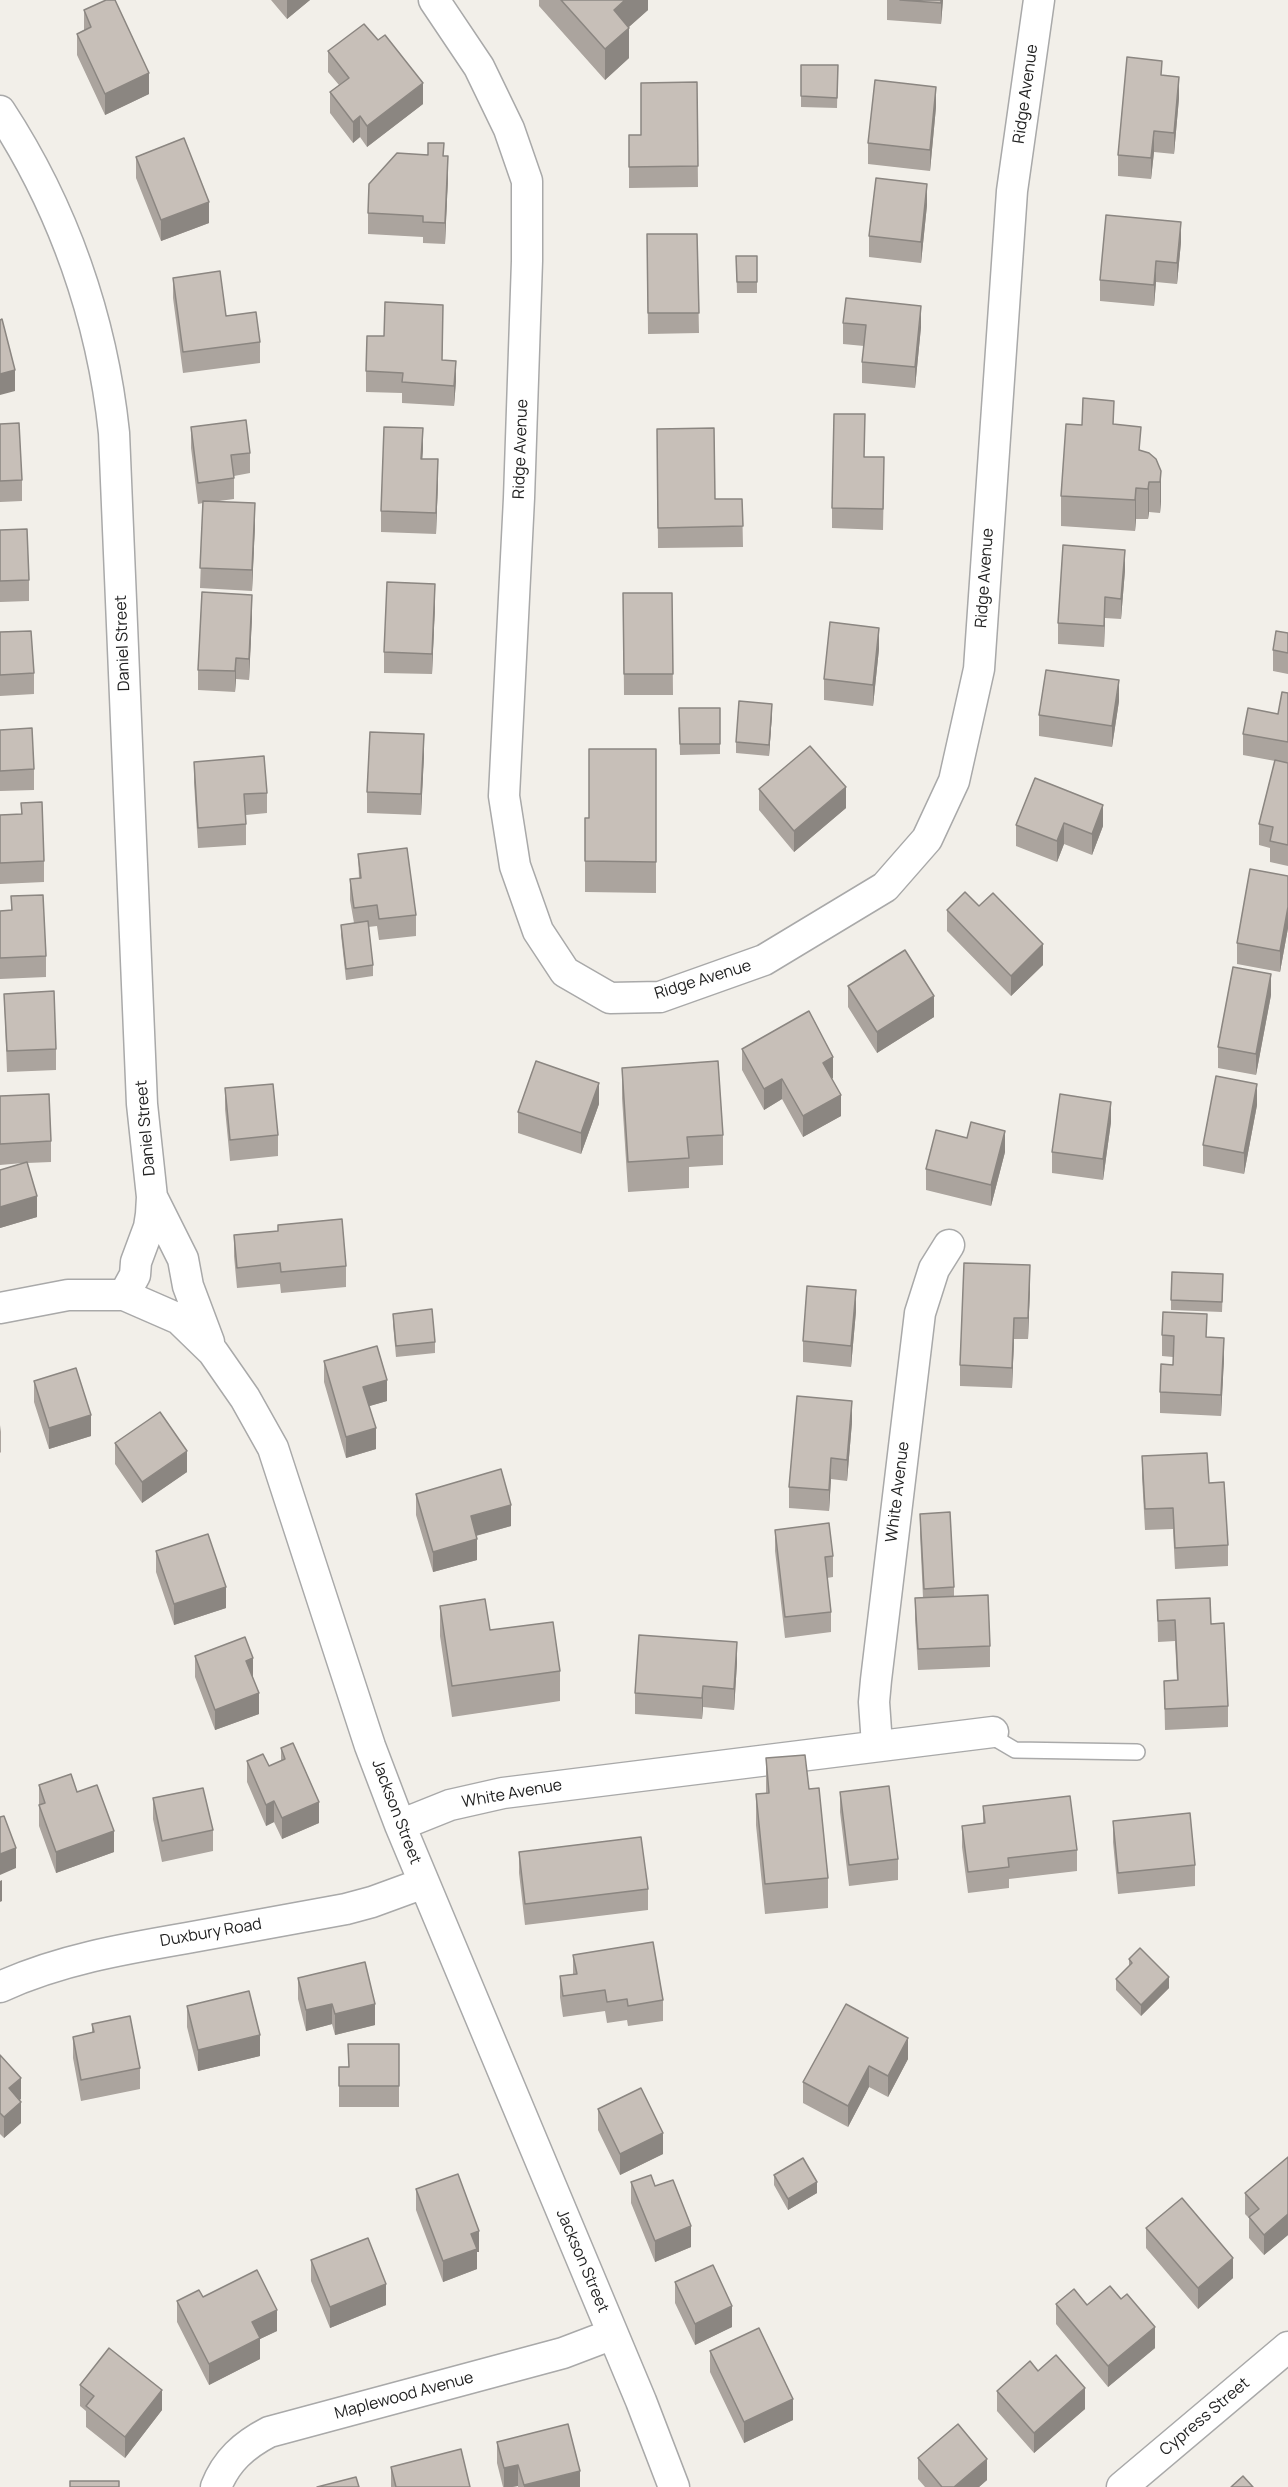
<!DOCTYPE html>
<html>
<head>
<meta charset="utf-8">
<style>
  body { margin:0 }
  canvas { display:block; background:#f2efe9 }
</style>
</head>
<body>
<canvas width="1288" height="2487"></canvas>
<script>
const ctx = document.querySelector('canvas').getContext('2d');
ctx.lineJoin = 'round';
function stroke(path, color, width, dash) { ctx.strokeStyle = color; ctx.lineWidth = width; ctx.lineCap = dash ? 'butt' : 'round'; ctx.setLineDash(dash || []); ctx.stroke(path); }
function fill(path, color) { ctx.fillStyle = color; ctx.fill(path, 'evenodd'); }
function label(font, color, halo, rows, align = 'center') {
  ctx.font = font + ' Manrope,sans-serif'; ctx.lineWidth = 5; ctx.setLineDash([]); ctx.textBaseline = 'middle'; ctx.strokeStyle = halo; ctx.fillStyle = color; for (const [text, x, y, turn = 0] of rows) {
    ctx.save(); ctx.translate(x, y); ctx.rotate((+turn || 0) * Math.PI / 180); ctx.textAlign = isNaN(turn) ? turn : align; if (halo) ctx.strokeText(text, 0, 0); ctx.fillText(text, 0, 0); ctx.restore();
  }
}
const lane = new Path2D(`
  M993 1732 998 1740 1015 1750 1137 1752`);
const street = new Path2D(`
  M434 0 479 67 509 129 527 181V261L519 498 504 796 515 866 538 931 565 972 610 998 660 997 764 960 885 887 927 839 954 781 979 669 1012 191 1039 0
  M0 111C63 207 102 318 114 433L142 1104 152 1197 151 1214 149 1227 136 1262 135 1275 124 1295
  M152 1197 183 1259 188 1286 209 1342
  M0 1308 68 1295H124L179 1319 213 1352 245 1398 273 1448 370 1746 400 1825 641 2401 674 2487
  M877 1745 874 1702 876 1680 920 1313 934 1269 949 1245
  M400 1825 450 1805 503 1793 993 1732
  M0 1987C59 1960 123 1949 187 1938 240 1928 293 1919 346 1909L372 1902 424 1883
  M216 2487C226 2461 244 2445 269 2432L563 2353 613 2334
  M1122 2487 1288 2347`);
stroke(lane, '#a9a9a9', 18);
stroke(street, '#a9a9a9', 33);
stroke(lane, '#fff', 15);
stroke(street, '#fff', 30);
fill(new Path2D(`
  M271 0H310L287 19Z
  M539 0H648V10L629 27V58L605 80 539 6Z
  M887 0H943L941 24 887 20Z
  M84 10 149 94 105 115 77 55V34L84 30Z
  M328 51 423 104 367 147 360 137 353 143 330 113V92L339 85 328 72Z
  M801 65H838L837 108 801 107Z
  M1162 75 1179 98 1174 154 1154 152 1151 179 1118 176V155Z
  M697 82 698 187 629 188V135H641Z
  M936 107 930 171 868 164V143Z
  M444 156 448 177 445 244 423 243V237L368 234V213Z
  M136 157 209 223 161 241 136 178Z
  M927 205 921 263 869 257V236Z
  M647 234H697L699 333 648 334Z
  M1181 242 1177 284 1156 282 1154 306 1100 301V280Z
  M736 256H757V293H737Z
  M173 278 226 316 260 342V363L183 373 173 298Z
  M843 323 921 327 915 388 862 383V362L864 346 843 344Z
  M443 325 442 360 456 381 454 406 402 403V393L366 392V371L384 336Z
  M0 424 22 480V501L0 502Z
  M1082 425H1114L1161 471V501L1160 513 1149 512 1148 519H1136L1135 531 1061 526V496Z
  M191 427 250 453V473L234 476V499L219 501 255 524 252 591 200 588 203 503 198 504 191 448Z
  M657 429 715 499H742L743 547 658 548Z
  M423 449 422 459 438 480 436 534 381 532V511Z
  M865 457 884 478 883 530 832 528V508Z
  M0 530 29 580V601L0 602Z
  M1125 570 1121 619 1105 618 1104 647 1058 644V623Z
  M623 593H672L673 695H624Z
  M435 605 432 674 384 673V652Z
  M252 616 249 680 236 679 235 692 198 690V670Z
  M0 632 34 673V694L0 696Z
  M1288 633V674L1273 671V650Z
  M879 649 873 706 824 700V679Z
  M1288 693V866L1270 862V848L1259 845V824L1275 761 1243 755V734L1278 714Z
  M1119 701 1112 747 1039 736V715Z
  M679 708H720V754L680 755Z
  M772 714 769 756 736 753V742Z
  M0 730 34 769V790L0 791Z
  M656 749V893L585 892V818H589Z
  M424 755 421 815 367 813V792Z
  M194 762 267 793V813L246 815V845L198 848 194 782Z
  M1035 778 1103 826 1092 855 1064 844 1057 862 1016 846V825Z
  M759 789 846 808 794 852 759 810Z
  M21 803 44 861V882L0 884V815L21 814Z
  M358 854 416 915V936L379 940 377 926 368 927 373 965V976L346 980 341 935V925L354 923 350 900V879L359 878Z
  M1288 876V928L1280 972 1237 964V943Z
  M11 896 46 956V977L0 979V911L11 910Z
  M979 906 1043 965 1011 996 947 931V910Z
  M848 986 934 1017 877 1053 848 1007Z
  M4 994 56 1049V1070L7 1072Z
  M1271 995 1256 1075 1218 1068V1047Z
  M742 1049 833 1078 831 1079 841 1116 803 1137 782 1099 764 1110 742 1070Z
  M622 1068 723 1135V1165L689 1167V1188L628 1192 622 1098Z
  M225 1088 278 1135V1156L230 1161 225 1109Z
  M0 1096 51 1141V1162L27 1163 37 1217 0 1228V1170L23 1163 0 1165Z
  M599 1104 581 1154 518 1133V1112Z
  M1257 1105 1244 1174 1203 1166V1145Z
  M1111 1122 1103 1180 1052 1173V1152Z
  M1005 1152 991 1206 926 1190V1169Z
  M234 1235 346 1266V1287L281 1293 280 1284 237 1288 234 1256Z
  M1223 1285 1222 1312 1171 1310V1300Z
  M1030 1286 1028 1339H1014L1012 1388 960 1386V1365Z
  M856 1311 851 1367 803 1362V1341Z
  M393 1314 435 1342V1353L396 1357 393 1324Z
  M1162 1335 1207 1337 1224 1358 1221 1416 1160 1413V1392L1173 1365V1357L1162 1356Z
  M324 1361 387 1401 369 1406 376 1449 346 1458 324 1382Z
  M34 1381 91 1436 49 1449 34 1402Z
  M852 1422 847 1481 831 1479 829 1511 789 1508V1487Z
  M0 1425 1 1432V1452L0 1453Z
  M115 1443 187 1472 142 1503 115 1464Z
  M1142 1456 1209 1483 1228 1545V1566L1175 1569 1173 1529 1145 1530 1142 1477Z
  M416 1494 511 1526 476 1536 477 1560 433 1572 416 1515Z
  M920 1514 954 1587V1597L990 1646V1667L918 1670 915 1619V1598H923L920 1534Z
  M775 1530 833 1556V1577L827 1578 831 1612V1632L785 1638 775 1551Z
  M156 1551 226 1608 174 1625 156 1572Z
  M1157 1600 1211 1624 1228 1706V1727L1165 1730 1164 1681 1177 1680 1175 1641 1158 1642Z
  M440 1606 490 1630 560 1671V1701L452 1717 440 1636Z
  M195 1656 253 1679 259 1714 215 1730 195 1677Z
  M737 1663 734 1710 703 1707 702 1719 635 1714V1693Z
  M281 1748 319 1823 282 1839 274 1822 266 1826 247 1782V1761L269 1766 281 1761Z
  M766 1758 809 1789 828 1878V1908L765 1914 756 1825V1794L766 1793Z
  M39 1785 77 1792 114 1852 56 1873 39 1826Z
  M840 1792 898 1859V1880L849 1886 840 1812Z
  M153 1798 213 1830V1851L162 1862 153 1819Z
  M983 1806 1077 1850V1871L1009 1879V1888L968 1893 962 1847V1826L983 1824Z
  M1113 1821 1195 1865V1886L1118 1894 1113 1842Z
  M519 1852 648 1889V1910L525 1925 519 1873Z
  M573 1955 663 2000V2021L628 2026 627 2020 607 2023 605 2011 563 2017 560 1997V1976L573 1974Z
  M1129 1959 1169 1988 1141 2016 1116 1990V1979L1129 1967Z
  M298 1978 375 2025 335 2035 332 2024 306 2031 298 1999Z
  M846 2004 908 2059 888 2097 869 2087 848 2127 803 2103V2082Z
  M187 2006 260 2056 198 2071 187 2027Z
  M92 2024 140 2068V2089L81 2101 73 2058V2037L92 2033Z
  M399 2044V2107H339V2067H348Z
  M0 2055 21 2099 19 2100 21 2123 4 2138 0 2134Z
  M598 2109 663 2154 620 2175 598 2130Z
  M1288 2157V2235L1264 2255 1249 2238V2218L1245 2214V2193Z
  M774 2175 817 2193 788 2210 774 2185Z
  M631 2182 655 2186 691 2247 655 2262 631 2203Z
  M416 2189 479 2252H477V2269L443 2282 416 2210Z
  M1146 2228 1233 2278 1198 2309 1146 2248Z
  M311 2260 386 2305 330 2328 311 2281Z
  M675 2282 732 2327 695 2345 675 2303Z
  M203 2297 277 2331 260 2339V2359L209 2385 177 2322V2301Z
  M1056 2304 1087 2305 1155 2348 1108 2387 1056 2324Z
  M710 2351 793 2420 744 2443 710 2372Z
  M1038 2371 1085 2409 1034 2453 997 2411V2391Z
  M80 2385 162 2410 125 2458 86 2427V2411L80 2406Z
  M497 2442 580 2487H518V2486L512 2487H503L497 2463Z
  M918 2458 987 2480 979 2487H925L918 2479Z
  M391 2467 470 2487H391Z`), '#aba49e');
fill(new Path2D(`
  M287 0H310L287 19Z
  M625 0H648V10L614 40V10Z
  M941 0H943L941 24Z
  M629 28V58L605 80V49Z
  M149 73V94L105 115V94Z
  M1179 77V98L1174 154V133Z
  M423 83V104L367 147V126Z
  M936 87V107L930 171V150Z
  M360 116V137L353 143V122Z
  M1154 131V152L1151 179V158Z
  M448 156V177L445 244V223Z
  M927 184V205L921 263V242Z
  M209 202V223L161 241V220Z
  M1181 222V242L1177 284V263Z
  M1156 261V282L1154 306V285Z
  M921 306V327L915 388V367Z
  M456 361V381L454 406V386Z
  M15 370V391L0 395V374Z
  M423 428V449L421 480V459Z
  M438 459V480L436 534V513Z
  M1161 471V501L1160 513V482Z
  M1149 482V512L1148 519V489Z
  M1136 488V519L1135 531V500Z
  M255 503V524L252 591V570Z
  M1125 550V570L1121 619V599Z
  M435 584V605L432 674V654Z
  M252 595V616L249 680V659Z
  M1105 597V618L1104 647V626Z
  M879 628V649L873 706V685Z
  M236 658V679L235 692V671Z
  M1119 680V701L1112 747V726Z
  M772 704V714L769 756V745Z
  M424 734V755L421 815V794Z
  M846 787V808L794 852V831Z
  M1103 805V826L1092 855V834Z
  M1064 823V844L1057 862V841Z
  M1288 907V928L1280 972V951Z
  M1043 944V965L1011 996V976Z
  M1271 974V995L1256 1075V1054Z
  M934 996V1017L877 1053V1032Z
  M833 1057V1078L823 1084V1063Z
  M782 1079V1099L764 1110V1089Z
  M599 1083V1104L581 1154V1133Z
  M1257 1084V1105L1244 1174V1153Z
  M841 1095V1116L803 1137V1116Z
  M1111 1102V1122L1103 1180V1159Z
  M1005 1131V1152L991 1206V1185Z
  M37 1196V1217L0 1228V1207Z
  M1030 1265V1286L1028 1339V1318Z
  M856 1290V1311L851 1367V1346Z
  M1014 1318V1339L1012 1388V1368Z
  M1224 1338V1358L1221 1416V1395Z
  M387 1380V1401L363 1408V1387Z
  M852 1401V1422L847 1481V1460Z
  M91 1415V1436L49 1449V1428Z
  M376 1428V1449L346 1458V1437Z
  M187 1451V1472L142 1503V1482Z
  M831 1458V1479L829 1511V1490Z
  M511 1505V1526L471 1537V1516Z
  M477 1539V1560L433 1572V1552Z
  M226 1587V1608L174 1625V1604Z
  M737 1642V1663L734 1710V1689Z
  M253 1658V1679L246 1661Z
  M703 1686V1707L702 1719V1698Z
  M259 1693V1714L215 1730V1710Z
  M274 1801V1822L266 1826V1805Z
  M319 1802V1823L282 1839V1818Z
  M114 1831V1852L56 1873V1852Z
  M16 1848V1868L0 1875V1854Z
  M2 1880V1901L0 1902V1881Z
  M1169 1977V1988L1141 2016V2005Z
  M332 2004V2024L306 2031V2010Z
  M375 2004V2025L335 2035V2014Z
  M260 2035V2056L198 2071V2050Z
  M908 2038V2059L888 2097V2076Z
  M869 2066V2087L848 2127V2106Z
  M21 2078V2099L9 2109V2088Z
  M21 2102V2123L4 2138V2117Z
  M663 2133V2154L620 2175V2154Z
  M817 2182V2193L788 2210V2199Z
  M1288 2214V2235L1264 2255V2235Z
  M691 2226V2247L655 2262V2241Z
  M479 2231V2252H477V2269L443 2282V2261L471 2234Z
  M1233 2258V2278L1198 2309V2288Z
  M386 2284V2305L330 2328V2307Z
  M732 2306V2327L695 2345V2324Z
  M277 2310V2331L260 2339V2359L209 2385V2364L252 2322Z
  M1155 2327V2348L1108 2387V2366Z
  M1085 2388V2409L1034 2453V2433Z
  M162 2390V2410L125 2458V2437Z
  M793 2399V2420L744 2443V2422Z
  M987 2459V2480L979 2487H954Z
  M518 2465V2486L512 2487H504V2468Z
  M580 2471V2487H524V2485Z`), '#8b8681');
const building = new Path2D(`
  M106 0H115L149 73 105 94 77 34 91 27 84 10Z
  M561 0H625L614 10 629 28 605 49Z
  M900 0H941V3Z
  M364 24 378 40 385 35 423 83 367 126 360 116 353 122 330 92 349 78 328 51Z
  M1127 57 1162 61 1161 75 1179 77 1174 133 1154 131 1151 158 1118 155Z
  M801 65H838L837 98 801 96Z
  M875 80 936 87 930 150 868 143Z
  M697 82 698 166 629 167V135H641V83Z
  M184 138 209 202 161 220 136 157Z
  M428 143H444L443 156H448L445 223 423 222V216L368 213 369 184 397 153 428 155Z
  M876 178 927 184 921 242 869 236Z
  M1106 215 1181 222 1177 263 1156 261 1154 285 1100 280Z
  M647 234H697L699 313H648Z
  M736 256H757V282H737Z
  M220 271 226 316 256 312 260 342 183 352 173 278Z
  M846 298 921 306 915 367 862 362 866 325 843 323Z
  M385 302 443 305 442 360 456 361 454 386 402 382 403 373 366 371 367 336H384Z
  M2 319 15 370 0 374V320Z
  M1083 398 1114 401 1113 424 1141 427 1139 450 1149 453 1156 459 1161 471 1160 482H1149L1148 489 1136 488 1135 500 1061 496 1066 424 1082 425Z
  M834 414H865L864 457H884L883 509 832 508Z
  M246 420 250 453 231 455 234 478 198 483 191 427Z
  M19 423 22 480 0 481V424Z
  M384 427 423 428 421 459H438L436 513 381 511Z
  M714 428 715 499H742L743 526 658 528 657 429Z
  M203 501 255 503 252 570 200 568Z
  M27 529 29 580 0 581V530Z
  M1063 545 1125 550 1121 599 1105 597 1104 626 1058 623Z
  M387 582 435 584 432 654 384 652Z
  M202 592 252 595 249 659 236 658 235 671 198 670Z
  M623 593H672L673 674H624Z
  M830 622 879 628 873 685 824 679Z
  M31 631 34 673 0 675V632Z
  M1276 631 1288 633V653L1273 650Z
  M1046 670 1119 680 1112 726 1039 715Z
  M1282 692 1288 693V742L1243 734 1248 708 1278 714Z
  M739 701 772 704 769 745 736 742Z
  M679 708H720V744H680Z
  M32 728 34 769 0 771V730Z
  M370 732 424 734 421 794 367 792Z
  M810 746 846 787 794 831 759 789Z
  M589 749H656V862L585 861V818H589Z
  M264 756 267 793 244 794 246 824 198 828 194 762Z
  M1275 760 1288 763V845L1270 841 1273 827 1259 824Z
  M1035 778 1103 805 1092 834 1064 823 1057 841 1016 825Z
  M42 802 44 861 0 863V815L22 814 21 803Z
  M407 848 416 915 379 919 377 905 354 908 350 879 361 878 358 854Z
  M1250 869 1288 876V907L1280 951 1237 943Z
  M965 892 979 906 993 893 1043 944 1011 976 947 910Z
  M43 895 46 956 0 958V911L12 910 11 896Z
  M368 921 373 965 346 969 341 925Z
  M905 950 934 996 877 1032 848 986Z
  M1233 967 1271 974 1256 1054 1218 1047Z
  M54 991 56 1049 7 1051 4 994Z
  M809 1011 833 1057 823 1063 841 1095 803 1116 782 1079 764 1089 742 1049Z
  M536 1061 599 1083 581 1133 518 1112Z
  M718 1061 723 1135 687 1137 689 1158 628 1162 622 1068Z
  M1216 1076 1257 1084 1244 1153 1203 1145Z
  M273 1084 278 1135 230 1140 225 1088Z
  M49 1094 51 1141 0 1144V1096Z
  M1060 1094 1111 1102 1103 1159 1052 1152Z
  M971 1122 1005 1131 991 1185 926 1169 936 1130 967 1138Z
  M27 1162 37 1196 0 1207V1170Z
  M342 1219 346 1266 281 1272 280 1263 237 1268 234 1235 278 1231V1225Z
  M964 1263 1030 1265 1028 1318H1014L1012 1368 960 1365Z
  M1172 1272 1223 1274 1222 1302 1171 1300Z
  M807 1286 856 1290 851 1346 803 1341Z
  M432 1309 435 1342 396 1346 393 1314Z
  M1163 1312 1207 1314 1206 1337 1224 1338 1221 1395 1160 1392 1161 1364 1173 1365 1174 1336 1162 1335Z
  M377 1346 387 1380 363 1387 376 1428 346 1437 324 1361Z
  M76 1368 91 1415 49 1428 34 1381Z
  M797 1396 852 1401 847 1460 831 1458 829 1490 789 1487Z
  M160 1412 187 1451 142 1482 115 1443Z
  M1207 1453 1209 1483 1224 1482 1228 1545 1175 1548 1173 1508 1145 1509 1142 1456Z
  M501 1469 511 1505 471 1516 477 1539 433 1552 416 1494Z
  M950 1512 954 1587 924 1589 920 1514Z
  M829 1523 833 1556 825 1557 831 1612 785 1617 775 1530Z
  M208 1534 226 1587 174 1604 156 1551Z
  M988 1595 990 1646 918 1649 915 1598Z
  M1210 1598 1211 1624 1224 1623 1228 1706 1165 1709 1164 1681 1178 1680 1175 1620 1158 1621 1157 1600Z
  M485 1599 490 1630 553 1622 560 1671 452 1686 440 1606Z
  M639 1635 737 1642 734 1689 703 1686 702 1698 635 1693Z
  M245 1637 253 1658 246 1661 259 1693 215 1710 195 1656Z
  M293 1743 319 1802 282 1818 274 1801 266 1805 247 1761 263 1754 269 1766 285 1759 281 1748Z
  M805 1755 809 1789 819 1788 828 1878 765 1884 756 1794 769 1793 766 1758Z
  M71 1774 77 1792 97 1785 114 1831 56 1852 39 1805 45 1803 39 1785Z
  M889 1786 898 1859 849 1865 840 1792Z
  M203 1788 213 1830 162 1841 153 1798Z
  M1070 1796 1077 1850 1008 1858 1009 1867 968 1872 962 1826 985 1823 983 1806Z
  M1190 1813 1195 1865 1118 1873 1113 1821Z
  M4 1816 16 1848 0 1854V1817Z
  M641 1837 648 1889 525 1904 519 1852Z
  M653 1942 663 2000 628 2006 627 1999 607 2002 605 1990 563 1996 560 1976 577 1974 573 1955Z
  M1140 1948 1169 1977 1141 2005 1116 1979 1132 1963 1129 1959Z
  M365 1962 375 2004 335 2014 332 2004 306 2010 298 1978Z
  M249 1991 260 2035 198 2050 187 2006Z
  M846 2004 908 2038 888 2076 869 2066 848 2106 803 2082Z
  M130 2016 140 2068 81 2080 73 2037 94 2032 92 2024Z
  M348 2044H399V2086H339V2067H349Z
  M0 2055 21 2078 9 2088 21 2102 4 2117 0 2113Z
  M641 2088 663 2133 620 2154 598 2109Z
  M1288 2157V2214L1264 2235 1249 2217 1259 2209 1245 2193Z
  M803 2158 817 2182 788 2199 774 2175Z
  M458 2174 479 2231 471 2234 477 2249 443 2261 416 2189Z
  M651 2175 655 2186 673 2180 691 2226 655 2241 631 2182Z
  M1182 2198 1233 2258 1198 2288 1146 2228Z
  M368 2238 386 2284 330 2307 311 2260Z
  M713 2265 732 2306 695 2324 675 2282Z
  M257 2270 277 2310 252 2322 260 2338 209 2364 177 2301 199 2290 203 2297Z
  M1110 2286 1121 2299 1127 2294 1155 2327 1108 2366 1056 2304 1074 2289 1087 2305Z
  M759 2328 793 2399 744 2422 710 2351Z
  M109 2348 162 2390 125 2437 86 2406 94 2396 80 2385Z
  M1056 2355 1085 2388 1034 2433 997 2391 1030 2361 1038 2371Z
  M568 2424 580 2471 524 2485 518 2465 504 2468 497 2442Z
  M958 2424 987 2459 954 2487H942L918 2458Z
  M461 2449 470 2487H396L391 2467Z
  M1243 2476 1253 2487H1231Z
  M356 2477 359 2487H317Z
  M70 2481H119V2487H70Z`);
fill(building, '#c7bfb8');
stroke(building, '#8b8681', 1.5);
label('16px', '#222', '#fff', [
  ["Ridge Avenue",1026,94,-82],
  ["Ridge Avenue",521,449,-88],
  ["Ridge Avenue",985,578,-86],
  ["Daniel Street",123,643,-92],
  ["Ridge Avenue",703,980,-17],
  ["Daniel Street",146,1128,-95],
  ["White Avenue",898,1492,-83],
  ["White Avenue",512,1794,-10],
  ["Jackson Street",396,1812,69],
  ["Duxbury Road",211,1933,-10],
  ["Jackson Street",582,2261,67],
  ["Maplewood Avenue",404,2396,-15],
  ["Cypress Street",1205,2417,-40]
]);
</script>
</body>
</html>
